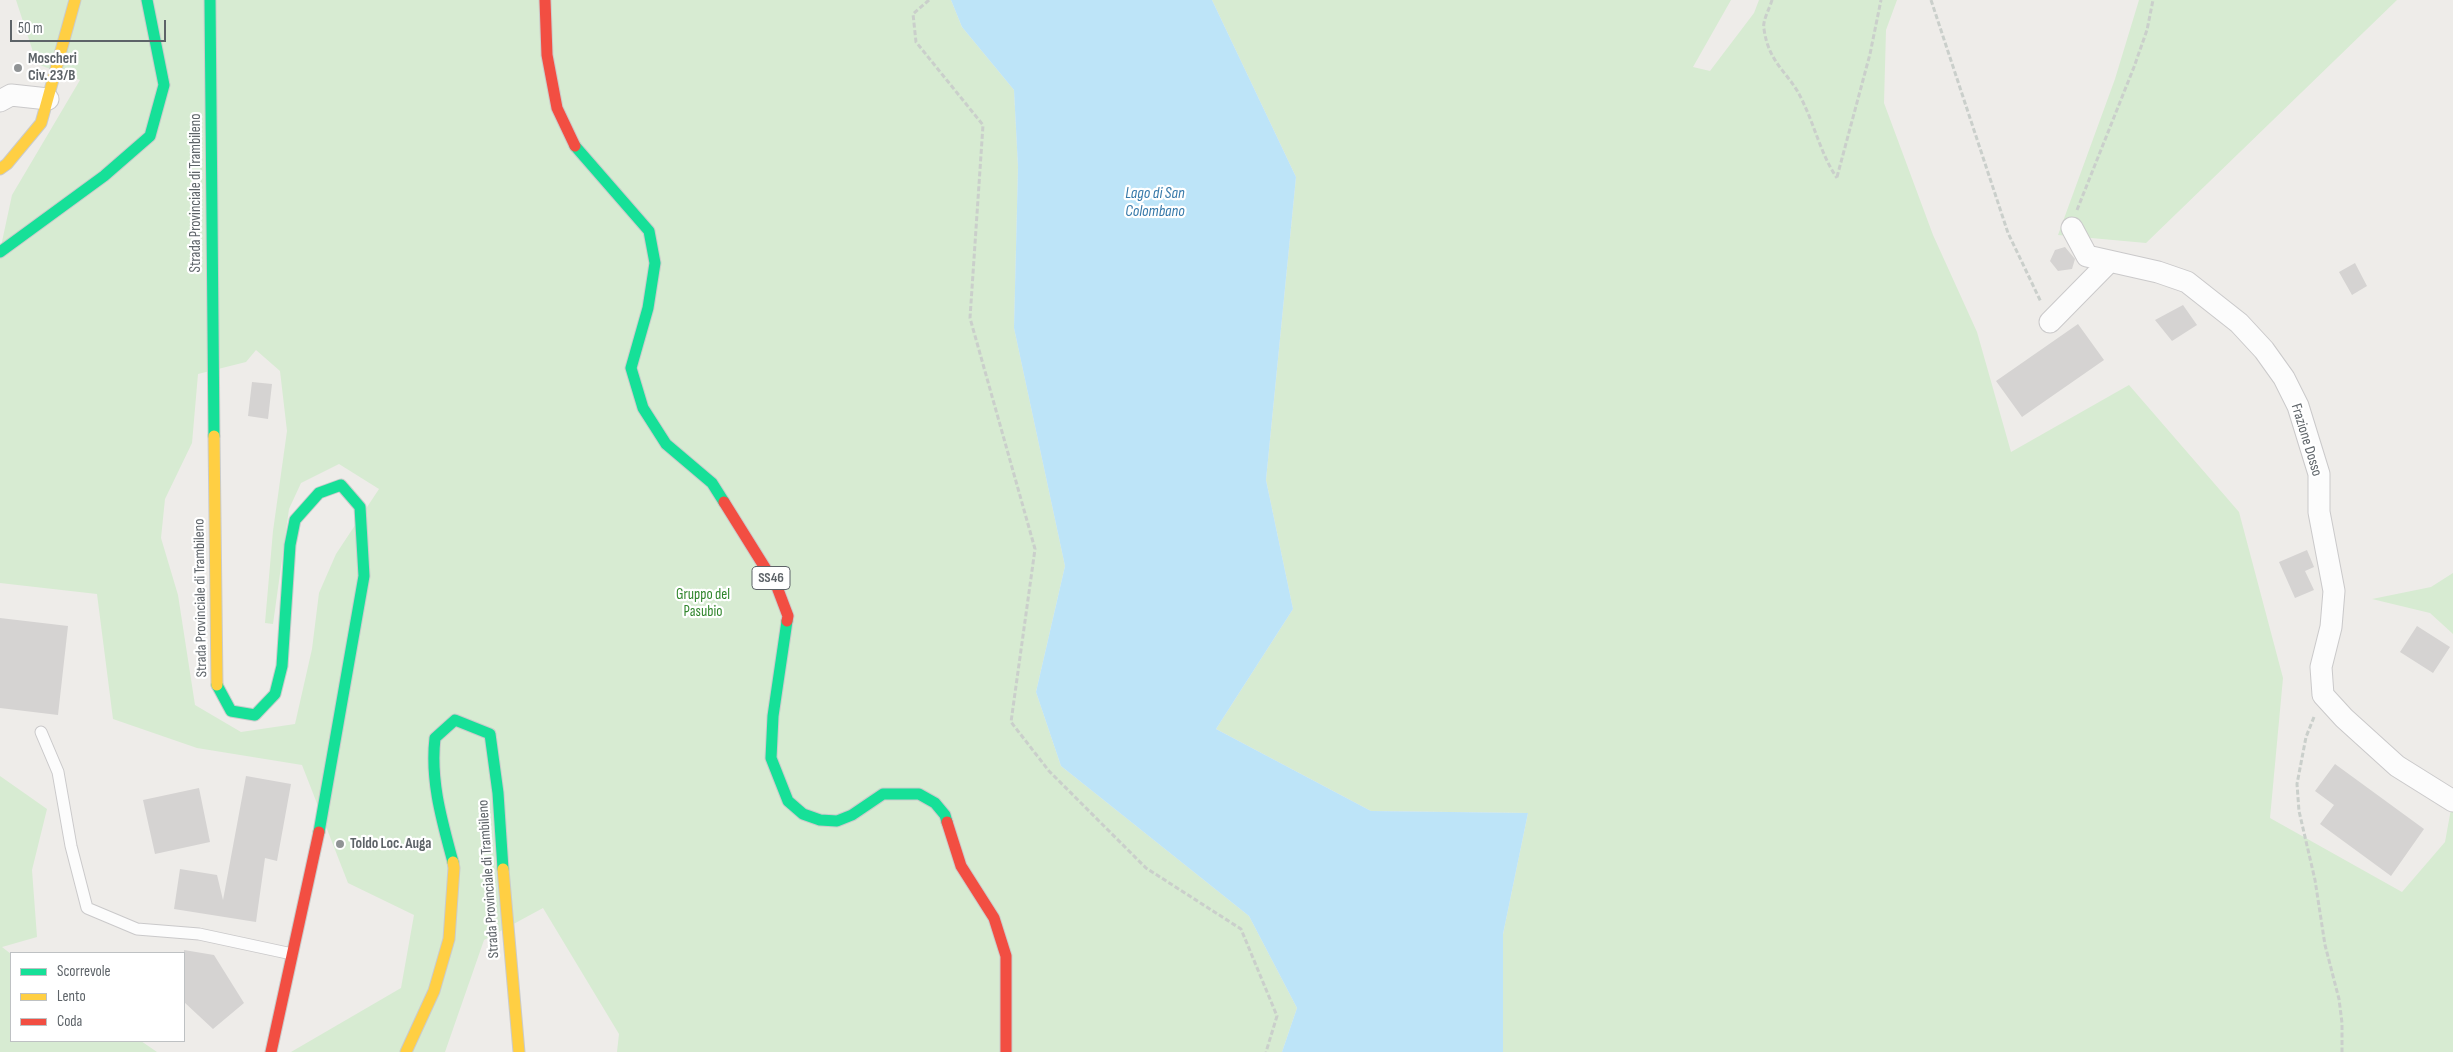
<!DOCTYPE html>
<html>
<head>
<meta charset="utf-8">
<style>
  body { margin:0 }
  #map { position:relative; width:2453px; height:1052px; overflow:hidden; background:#eeece9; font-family:"Sofia Sans Condensed",sans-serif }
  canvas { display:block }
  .legend { position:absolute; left:10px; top:952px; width:175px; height:90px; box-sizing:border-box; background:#fff; border:1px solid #bec1c3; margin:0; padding:6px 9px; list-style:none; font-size:15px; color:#5d6368 }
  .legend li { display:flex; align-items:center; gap:10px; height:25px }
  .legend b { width:25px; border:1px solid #bec1c3 }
  .scale { position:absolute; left:10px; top:20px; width:156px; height:22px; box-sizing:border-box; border:2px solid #5d6368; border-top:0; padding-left:6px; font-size:15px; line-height:18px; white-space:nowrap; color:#5d6368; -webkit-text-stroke:4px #fff; paint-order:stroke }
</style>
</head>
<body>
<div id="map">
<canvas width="2453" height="1052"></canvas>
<ul class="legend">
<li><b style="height:6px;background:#16e098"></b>Scorrevole</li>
<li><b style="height:6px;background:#ffcf43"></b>Lento</li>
<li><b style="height:6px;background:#f24e42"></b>Coda</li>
</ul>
<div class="scale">50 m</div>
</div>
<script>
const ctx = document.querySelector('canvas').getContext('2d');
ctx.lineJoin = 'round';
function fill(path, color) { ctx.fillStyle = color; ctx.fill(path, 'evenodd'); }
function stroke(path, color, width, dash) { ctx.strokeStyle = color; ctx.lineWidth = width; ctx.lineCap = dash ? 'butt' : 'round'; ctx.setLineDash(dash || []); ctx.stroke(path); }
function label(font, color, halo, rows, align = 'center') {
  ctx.font = font + ' "Sofia Sans Condensed",sans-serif'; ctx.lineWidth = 4.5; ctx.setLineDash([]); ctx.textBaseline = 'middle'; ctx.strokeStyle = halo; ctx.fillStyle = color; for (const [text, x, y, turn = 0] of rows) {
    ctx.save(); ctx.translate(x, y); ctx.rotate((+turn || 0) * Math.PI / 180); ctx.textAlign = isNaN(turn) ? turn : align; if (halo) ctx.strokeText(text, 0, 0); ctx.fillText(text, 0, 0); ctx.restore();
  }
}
fill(new Path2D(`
  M16 0H951L962 27 1014 90 1018 167 1014 328 1065 566 1036 692 1061 766 1249 916 1297 1008 1282 1052H617L619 1034 543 908 484 940 445 1052H291L401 988 414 915 348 883 302 765 197 748 113 719 97 594 0 583V251L12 195 80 80 37 64ZM256 350 280 371 287 431 273 531 265 623 273 624 289 509 301 483 339 464 379 489 336 554 319 593 312 649 295 724 241 732 195 705 178 595 161 538 165 499 192 443 198 374 246 362Z
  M1212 0H1731L1693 67 1710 71 1754 13 1759 0H1897L1886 30 1884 103 1933 235 1977 332 2011 452 2129 385 2239 512 2283 678 2270 818 2402 892 2445 842 2453 798V1052H1503V934L1528 813 1371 811 1216 729 1293 609 1266 480 1296 177Z
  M2139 0H2397L2146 243 2058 235 2115 79Z
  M2453 573V634L2430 613 2372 599 2431 587Z
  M0 776 47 809 32 870 37 937 2 947 11 954V1041H141L157 1052H0Z`), '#d7ebd2');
fill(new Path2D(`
  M951 0H1212L1296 177 1266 480 1293 609 1216 729 1371 811 1528 813 1503 934V1052H1282L1297 1008 1249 916 1061 766 1036 692 1065 566 1014 328 1018 167 1014 90 962 27Z`), '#bde4f8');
fill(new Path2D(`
  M2065 247 2075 259 2072 269 2058 271 2050 261 2055 250Z
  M2355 263 2367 286 2352 295 2339 272Z
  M2183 305 2197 325 2172 341 2155 320Z
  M2078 324 2104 360 2022 417 1996 381Z
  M252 382 272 384 268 419 248 416Z
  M2307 550 2314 567 2305 571 2314 590 2295 598 2279 562Z
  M0 618 68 626 58 715 0 708Z
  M2417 626 2450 647 2433 673 2400 652Z
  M2335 764 2424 829 2391 876 2320 824 2334 805 2315 791Z
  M246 776 291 784 277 861 265 858 256 922 174 909 180 869 217 875 223 900Z
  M199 788 210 842 155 854 143 800Z
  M184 950 214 955 244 1003 213 1029 184 1002Z`), '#d5d3d2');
const lane = new Path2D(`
  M41 732 58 772 71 846 87 908 137 929 199 934 292 954`);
const street = new Path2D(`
  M0 101 11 95 48 99
  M2072 228 2087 256 2158 272 2187 282 2239 323 2264 350 2284 378 2298 406 2319 474V512L2334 591 2331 627 2321 667 2323 695 2344 718 2397 766 2453 801
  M2050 322 2109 262`);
const fast = new Path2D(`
  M210 0 214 436
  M575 146 649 231 655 263 648 308 631 368 643 408 666 444 712 483 724 502
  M0 252 104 176 150 136 164 85 147 0
  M787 621 773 716 771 758 788 801 803 814 820 820 837 821 852 815 883 794H919L935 803 945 815 947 822
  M217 685 231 711 255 715 275 694 282 666 290 545 295 520 319 493 341 485 360 507 364 576 319 832
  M453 862C442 821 430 781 435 738L455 720 490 734 498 793 503 869`);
const slow = new Path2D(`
  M0 169 7 164 41 123 75 0
  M214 436 217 685
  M503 869 519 1052
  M406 1052 434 991 449 939 454 868 453 862`);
const jam = new Path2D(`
  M545 0 547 55 557 108 575 146
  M724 502 777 587 788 616 787 621
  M947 822 961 866 994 918 1006 956V1052
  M271 1052 319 832`);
stroke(lane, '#cac9ca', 13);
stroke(street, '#cac9ca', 23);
stroke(fast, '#cacbcb', 13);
stroke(slow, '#cacbcb', 13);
stroke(jam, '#cacbcb', 13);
stroke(new Path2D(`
  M929 0 913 14 916 42 983 125 970 318 1035 549 1011 722 1049 771 1146 868 1241 929 1277 1016 1266 1052
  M1772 0C1770 8 1762 21 1764 29 1769 65 1790 73 1802 100 1815 126 1821 155 1837 178
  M1931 0 2008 233 2041 302
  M1837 177 1870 54 1881 0
  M2077 210 2134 67 2147 30 2153 0
  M2314 717 2306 737 2297 784 2299 811 2315 880 2325 945 2339 999 2342 1023V1052`), '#cacfcb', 3, [5, 2.5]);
stroke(lane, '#fcfcfc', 11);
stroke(street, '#fcfcfc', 21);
stroke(fast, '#16e098', 11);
stroke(slow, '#ffcf43', 11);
stroke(jam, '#f24e42', 11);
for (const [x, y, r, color] of [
  [18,68,5,"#909395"],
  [340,844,5,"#909395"]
]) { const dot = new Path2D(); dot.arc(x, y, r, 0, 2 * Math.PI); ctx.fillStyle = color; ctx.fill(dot); stroke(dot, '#fff', 2); }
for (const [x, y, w] of [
  [771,578,38]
]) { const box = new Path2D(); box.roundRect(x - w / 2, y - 11.5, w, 23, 4); ctx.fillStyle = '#fff'; ctx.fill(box); stroke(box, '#5d6368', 1); }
label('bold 14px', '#5d6368', null, [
  ["SS46",771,578]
]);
label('bold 15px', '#5d6368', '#fff', [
  ["Moscheri",28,59],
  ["Civ. 23/B",28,76],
  ["Toldo Loc. Auga",350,844]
], 'left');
label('15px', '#5d6368', '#fff', [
  ["Strada Provinciale di Trambileno",196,193,-90],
  ["Frazione Dosso",2306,440,73],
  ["Strada Provinciale di Trambileno",201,598,-91],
  ["Strada Provinciale di Trambileno",489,879,-94]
]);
label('15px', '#31862d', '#fff', [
  ["Gruppo del",703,595],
  ["Pasubio",703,612]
]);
label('italic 16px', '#3578a9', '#fff', [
  ["Lago di San",1155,194],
  ["Colombano",1155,212]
]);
</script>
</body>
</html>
